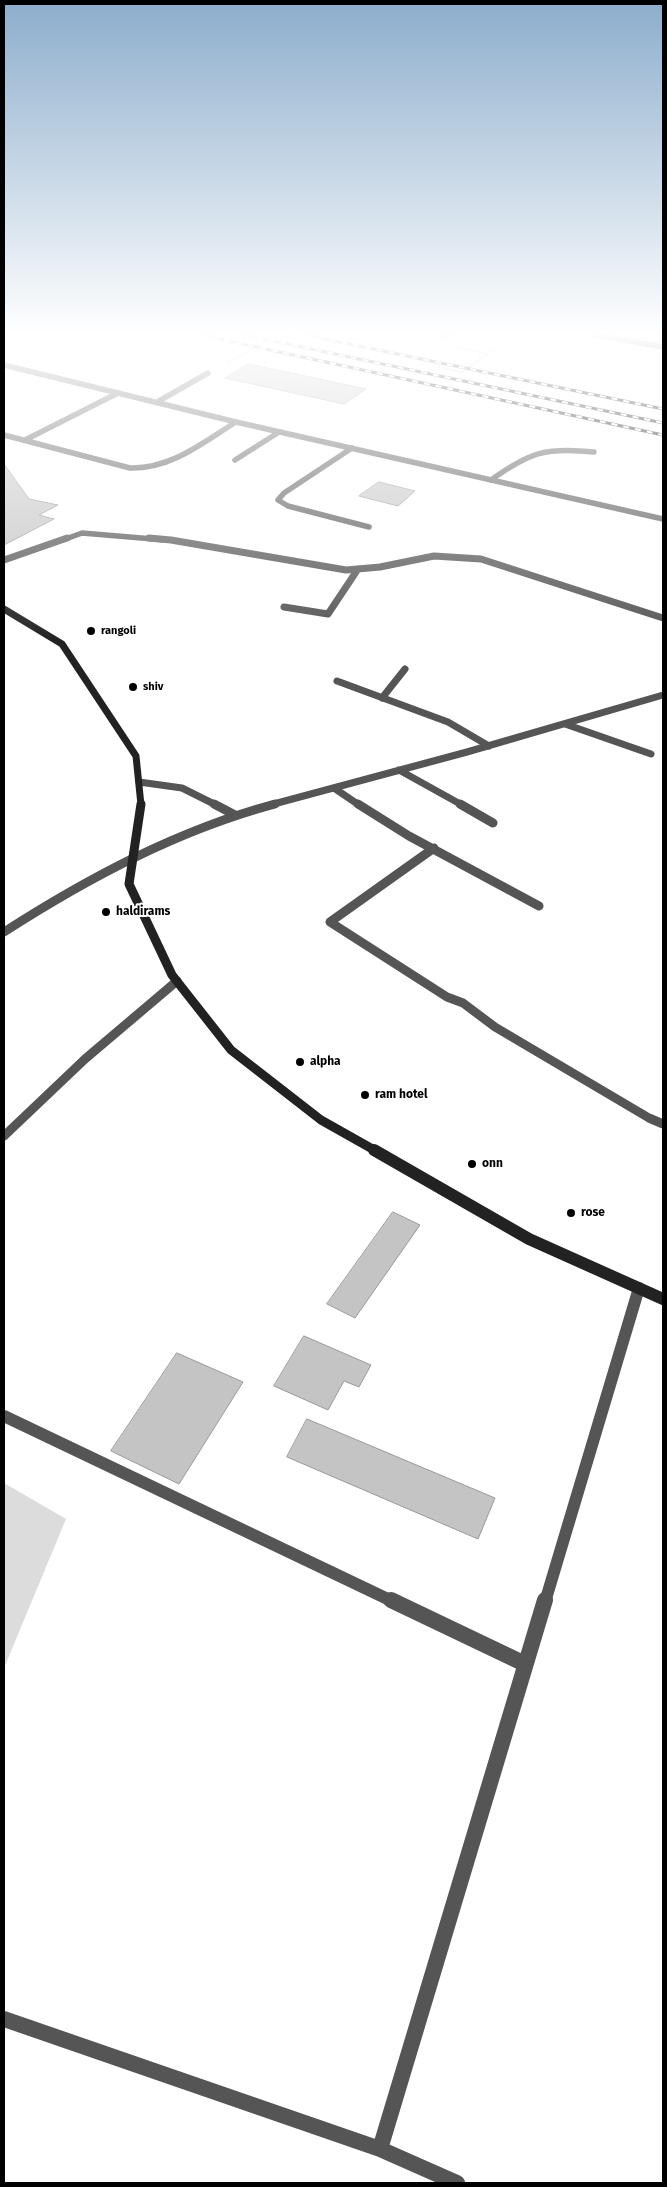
<!DOCTYPE html>
<html>
<head>
<meta charset="utf-8">
<style>
  body { margin:0 }
  #map { position:relative; width:667px; height:2187px; overflow:hidden; background:#fff; font-family:"Fira Sans",sans-serif }
  canvas { display:block }
  .frame { position:absolute; inset:0; border:5px solid #000; pointer-events:none }
</style>
</head>
<body>
<div id="map">
<canvas width="667" height="2187"></canvas>
<div class="frame"></div>
</div>
<script>
const ctx = document.querySelector('canvas').getContext('2d');
ctx.lineJoin = 'round';
function fill(path, color) { ctx.fillStyle = color; ctx.fill(path, 'evenodd'); }
function stroke(path, color, width, dash) { ctx.strokeStyle = color; ctx.lineWidth = width; ctx.lineCap = dash ? 'butt' : 'round'; ctx.setLineDash(dash || []); ctx.stroke(path); }
function label(font, color, halo, rows, align = 'center') {
  ctx.font = font + ' "Fira Sans",sans-serif'; ctx.lineWidth = 4; ctx.setLineDash([]); ctx.textBaseline = 'middle'; ctx.strokeStyle = halo; ctx.fillStyle = color; for (const [text, x, y, turn = 0] of rows) {
    ctx.save(); ctx.translate(x, y); ctx.rotate((+turn || 0) * Math.PI / 180); ctx.textAlign = isNaN(turn) ? turn : align; if (halo) ctx.strokeText(text, 0, 0); ctx.fillText(text, 0, 0); ctx.restore();
  }
}
fill(new Path2D(`
  M4 1483 66 1519 4 1668Z`), '#dcdcdc');
const building = new Path2D(`
  M249 364 366 389 344 404 225 378Z
  M4 464 29 499 58 505 39 515 54 519 4 545Z
  M379 482 415 491 398 506 359 496Z
  M393 1212 420 1225 355 1318 327 1304Z
  M304 1336 371 1365 359 1387 344 1381 328 1410 274 1386Z
  M177 1353 243 1382 179 1484 111 1451Z
  M307 1419 495 1498 478 1539 287 1457Z`);
fill(building, '#c4c4c4');
stroke(building, '#999', 1);
stroke(new Path2D(`
  M290 335 302 337
  M241 339 262 343
  M456 347 487 354
  M438 367 462 372`), '#777', 2, [0.5, 1]);
stroke(new Path2D(`
  M445 336 448 335
  M235 460 279 432
  M491 480C530 452 546 447 594 452`), '#555', 5.5);
stroke(new Path2D(`
  M4 365 236 422 663 519
  M157 402 208 373
  M4 435 130 468C171 469 202 443 236 422
  M25 440 118 393
  M352 448 284 493 278 500 288 506 369 527
  M63 540 82 533 165 540`), '#555', 5.5);
stroke(new Path2D(`
  M149 538 171 540 346 570 380 567 434 556 481 559 663 618
  M4 560 67 538
  M284 607 328 614 358 569
  M337 681 448 722 489 746
  M382 698 405 669
  M565 724 651 754
  M399 770 462 805
  M139 782 182 788 216 805
  M334 788 359 805
  M270 805 467 752 663 695`), '#555', 7);
stroke(new Path2D(`
  M214 804 235 815
  M358 804 409 836 539 906
  M460 804 493 823
  M434 848 330 922 447 997 463 1003 495 1027 649 1118 663 1124
  M4 932C88 878 178 830 275 804
  M4 1136 85 1059 177 981`), '#555', 9);
stroke(new Path2D(`
  M4 1416 394 1602
  M545 1602 639 1288`), '#555', 12);
stroke(new Path2D(`
  M391 1600 525 1664
  M4 2019 380 2149 457 2183
  M380 2149 545 1600`), '#555', 16);
stroke(new Path2D(`
  M597 335 663 347`), '#222', 5.5);
stroke(new Path2D(`
  M4 609 62 644 136 756 141 805`), '#222', 7);
stroke(new Path2D(`
  M141 804 129 884 172 975 231 1050 321 1120 376 1151`), '#222', 9);
stroke(new Path2D(`
  M374 1150 529 1239 663 1299`), '#222', 12);
const rail = new Path2D(`
  M201 335 663 435
  M245 335 663 423
  M306 335 663 409`);
stroke(rail, '#000', 3);
stroke(rail, '#fff', 2, [6]);
stroke(new Path2D(`
  M227 363 278 335
  M462 372 499 346`), '#777', 2, [0.5, 1]);
const sky = ctx.createLinearGradient(0, 0, 0, 641);
sky.addColorStop(0, '#8cadcc');
sky.addColorStop(0.52, '#fff');
sky.addColorStop(1, '#ffffff00');
ctx.fillStyle = sky;
ctx.fillRect(0, 0, 667, 641);
for (const [x, y, r, color] of [
  [91,631,5,"#000"],
  [133,687,5,"#000"],
  [106,912,5,"#000"],
  [300,1062,5,"#000"],
  [365,1095,5,"#000"],
  [472,1164,5,"#000"],
  [571,1213,5,"#000"]
]) { const dot = new Path2D(); dot.arc(x, y, r, 0, 2 * Math.PI); ctx.fillStyle = color; ctx.fill(dot); stroke(dot, '#fff', 2); }
label('bold 11px', '#000', '#fff', [
  ["rangoli",101,631],
  ["shiv",143,687]
], 'left');
label('bold 12px', '#000', '#fff', [
  ["haldirams",116,912],
  ["alpha",310,1062],
  ["ram hotel",375,1095],
  ["onn",482,1164],
  ["rose",581,1213]
], 'left');
</script>
</body>
</html>
